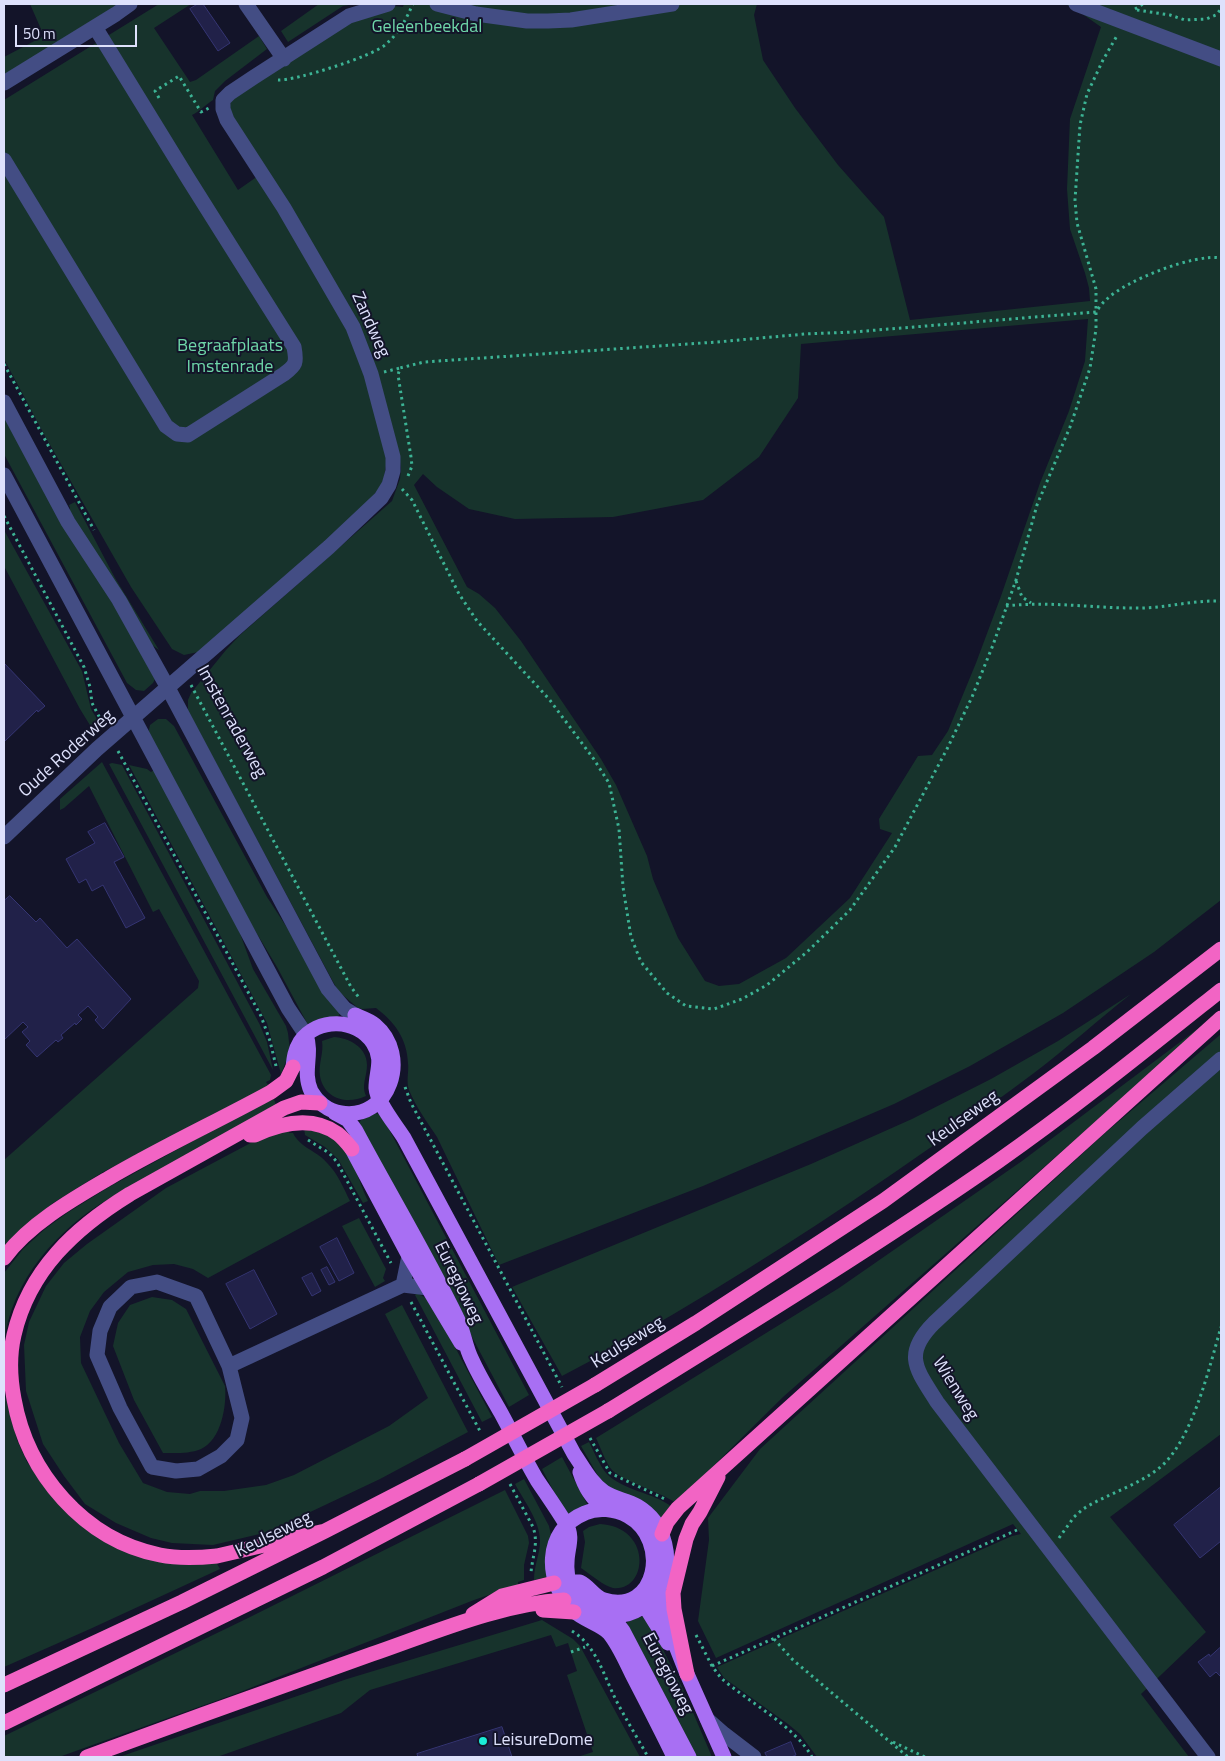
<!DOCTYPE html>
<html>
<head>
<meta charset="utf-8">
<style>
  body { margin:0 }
  #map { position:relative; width:1225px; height:1761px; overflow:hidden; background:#131429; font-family:"Titillium Web",sans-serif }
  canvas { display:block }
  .frame { position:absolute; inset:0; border:5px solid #dee1fc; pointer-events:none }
  .scale { position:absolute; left:15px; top:25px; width:122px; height:22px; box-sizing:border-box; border:2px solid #dee1fc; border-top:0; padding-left:6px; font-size:15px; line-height:18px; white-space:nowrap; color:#dee1fc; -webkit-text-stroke:4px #131429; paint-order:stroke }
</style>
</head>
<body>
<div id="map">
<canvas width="1225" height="1761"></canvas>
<div class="frame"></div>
<div class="scale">50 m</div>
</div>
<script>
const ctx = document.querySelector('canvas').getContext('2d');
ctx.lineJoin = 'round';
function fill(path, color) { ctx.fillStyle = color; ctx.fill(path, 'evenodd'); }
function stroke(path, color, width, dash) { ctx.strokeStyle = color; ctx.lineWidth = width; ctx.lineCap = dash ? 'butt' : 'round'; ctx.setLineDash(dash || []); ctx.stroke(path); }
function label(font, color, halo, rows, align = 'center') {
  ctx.font = font + ' "Titillium Web",sans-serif'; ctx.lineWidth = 4; ctx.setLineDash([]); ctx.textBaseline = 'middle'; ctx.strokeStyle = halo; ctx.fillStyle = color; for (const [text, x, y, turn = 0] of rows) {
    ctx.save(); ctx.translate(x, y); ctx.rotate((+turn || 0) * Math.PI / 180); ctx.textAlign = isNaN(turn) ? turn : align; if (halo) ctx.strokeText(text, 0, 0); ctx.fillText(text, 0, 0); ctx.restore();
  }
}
fill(new Path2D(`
  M30 4H119L4 75V57L44 36Z
  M159 4H191L154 28 190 82 196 80 259 36 267 49 225 81 215 91 213 100C205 105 200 111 192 115L238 190 258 176 345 318 390 443 383 483 368 503 203 651 184 655 172 649 131 587 45 436 4 359V100Z
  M319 4H355L343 6 288 42 281 31Z
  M404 4H757L754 15 763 60 795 108 838 165 884 217 910 320 1090 301 1089 288 1085 273 1070 229 1067 189 1070 119 1101 27 1074 8 1064 4H1221V900L1154 952 1063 1013 970 1066 894 1104 703 1186 499 1265 437 1137C427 1122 416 1107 409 1090 406 1081 409 1072 408 1063 407 1039 395 1022 376 1008L362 1009 358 1008 338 991 188 711V700L191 693 226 650 240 635 392 501 400 479 401 468 398 449 375 374 229 110 232 96 301 42 394 6 403 7ZM1088 319 1085 361 1069 411 1040 483 1001 596 976 663 948 731 932 755 918 756 879 819 880 829 892 833 850 898 786 958 739 984 719 986 705 981 678 938 653 879 647 856 616 785 601 759 521 641 495 608 479 594 467 587 414 485 423 474 437 487 469 509 515 519 613 517 703 500 759 457 798 398 801 344Z
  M4 413 108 593 155 679 153 683 144 691 136 690 127 683 4 454Z
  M75 502 115 578 159 650 152 645 70 516V508L69 505Z
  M4 530 82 671 91 709 100 724 101 729 96 735 80 709 4 566Z
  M158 719H166L174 726 267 897 314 969 340 1013 338 1017 311 1025 307 1023 277 967 242 909 148 734 150 725Z
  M102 762 271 1075 270 1080 266 1082 269 1086 103 1172 53 1203 4 1246V1160L198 988 199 981 159 909 153 912 89 786 64 808 60 810V799Z
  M112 763 122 765 260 1025 267 1042 273 1070 109 764Z
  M129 765 147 769 151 772 154 770 234 917 253 969 286 1026 288 1033 290 1051 281 1074 267 1023Z
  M1131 994C1098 1020 1067 1048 1034 1073 974 1118 913 1160 851 1202 758 1264 662 1324 562 1376L512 1287 811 1164 912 1119 991 1079 1058 1041Z
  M1220 1012 783 1397 676 1503C659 1491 624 1482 612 1470 606 1464 600 1446 596 1438L839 1288 1022 1161Z
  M1221 1034V1434L1110 1517 1206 1632 1141 1694 1189 1757H817L800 1734 788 1724 724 1678 717 1667 1012 1536 1021 1534 1013 1524 716 1658 698 1621 709 1540 708 1518 760 1449 1104 1134Z
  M334 1037C349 1038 367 1047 367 1065 367 1077 361 1085 366 1096 347 1105 324 1099 320 1076 318 1064 324 1053 322 1041Z
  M273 1097 277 1107C241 1126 205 1146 170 1165 150 1176 129 1186 110 1198 57 1229 11 1281 4 1343V1273L23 1249 45 1229 67 1213 109 1187Z
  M376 1113 382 1116 529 1395 509 1407 359 1123 361 1120Z
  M304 1128C310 1130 317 1131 323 1133 352 1145 356 1176 368 1201L363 1203 338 1159 325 1147 305 1135Z
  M288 1129 289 1133H293C300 1148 318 1151 328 1164 338 1174 344 1189 350 1201L208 1278 193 1269 174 1264 153 1265 128 1272 104 1292 90 1311 80 1337 81 1363 119 1443 143 1483 167 1492 190 1494 200 1491H224L266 1485 294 1475 389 1426 428 1398 385 1314 402 1305 468 1432 380 1479 268 1532 213 1545 172 1543 151 1538 116 1523 85 1504 64 1476 43 1444 26 1391 24 1345 29 1322 46 1286 64 1263 87 1244 166 1188 260 1138Z
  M359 1218 386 1269 383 1278 385 1281 375 1287 342 1226Z
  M417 1293 426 1298 447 1332 492 1417 482 1422 415 1295Z
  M152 1297 172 1300 186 1309 225 1386C227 1406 221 1440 201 1449 189 1454 175 1453 163 1453L134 1400 113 1346 118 1323 130 1305Z
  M4 1392 17 1440 27 1462 53 1498 69 1515 109 1543 216 1562 220 1569 90 1629 4 1667Z
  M589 1442C594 1452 599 1464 606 1473 623 1491 653 1492 672 1507L661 1519 613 1491 601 1481 581 1446Z
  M562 1457 587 1504 586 1506 570 1515H566L542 1469Z
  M524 1479 549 1526 551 1535 547 1577 534 1580C534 1565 540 1554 540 1541 540 1521 524 1501 515 1484Z
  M505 1490 528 1536 529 1543 524 1565V1580L518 1582V1585L474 1600 235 1694 59 1757H4V1736L246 1619Z
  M600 1524C653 1527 648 1592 613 1588 604 1586 590 1574 581 1568L585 1542 583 1531 589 1527Z
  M644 1616 647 1618 683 1689 712 1757H693L626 1624 628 1621Z
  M542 1620 573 1639 580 1646 640 1757H577L593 1752 567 1675 577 1671 568 1643 556 1647 551 1635 370 1690 341 1713 217 1757H119L347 1679Z`), '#17332c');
const building = new Path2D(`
  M198 4H203L230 43 218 51 190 9Z
  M4 663 45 706 38 712 37 710 4 742Z
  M105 823 124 857 114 862 145 918 126 928 103 885 92 891 86 879 79 883 66 859 95 843 88 832Z
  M10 896 36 922 40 918 67 948 77 939 131 999 103 1029 95 1020 98 1017 88 1006 78 1015 82 1019 76 1025 75 1023 61 1035 63 1038 58 1042 56 1040 37 1057 26 1045 30 1041 22 1032 28 1027 23 1022 4 1040V901Z
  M337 1238 354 1273 339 1281 320 1247Z
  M327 1267 335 1282 329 1285 321 1270Z
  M254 1270 277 1314 250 1329 226 1284Z
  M312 1273 321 1291 312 1296 302 1278Z
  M1221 1487V1541L1200 1558 1174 1525Z
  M1220 1648 1221 1650V1677L1216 1672 1210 1677 1198 1662 1209 1654 1210 1656Z
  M502 1727 512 1757H418L417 1754Z
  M791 1742 796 1755 791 1757H767L765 1753Z`);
fill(building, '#212149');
stroke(building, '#353573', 1);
stroke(new Path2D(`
  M1135 9 1143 4
  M1137 10 1170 15 1185 20 1206 19 1216 15 1221 9
  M278 80C295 81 373 56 385 45 400 32 405 21 413 4
  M159 98 155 91 179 76 201 112 209 108
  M4 364 94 530
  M384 372 400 368
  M408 476 412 466 411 457 398 375 400 368 424 362 717 342 805 334 853 332 1096 312C1099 308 1102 303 1106 300 1124 281 1195 253 1221 258
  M402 489 412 500 459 594 477 621 549 699 593 758 609 783 619 829 623 887 631 937 641 962 667 993 686 1006 714 1009 742 999 767 985 807 952 850 910 895 847 947 749 972 697 993 645 1016 580 1037 505 1070 427 1090 368 1096 329V289L1077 223 1075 200 1080 125 1087 94 1103 60 1118 34
  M4 516 84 667 90 687 92 703 103 724
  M1016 581 1022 597 1031 603
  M1006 606C1049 601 1091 608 1133 608 1163 609 1191 600 1221 601
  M191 685 351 987 360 999
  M118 751 261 1016 270 1041 276 1066
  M405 1087 411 1103 562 1387
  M308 1140 329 1153 337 1162 391 1263
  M411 1302 481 1433
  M590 1438 610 1473 667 1500
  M510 1484 533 1527C539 1544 532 1557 531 1573
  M1059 1538 1074 1517 1083 1509C1107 1494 1136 1486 1158 1469 1192 1443 1209 1368 1221 1327
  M572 1631C597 1646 604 1677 617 1702 627 1721 638 1739 648 1757
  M696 1635 712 1666 721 1678C748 1702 795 1726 812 1757
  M774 1639 793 1660 908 1757
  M571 1652 585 1647
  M712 1666 1017 1530
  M893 1742 925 1757`), '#3cb394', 3, [2.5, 4]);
stroke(new Path2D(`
  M246 4 284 59
  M437 4 476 14 527 21H548L571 20 672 4
  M1076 4 1221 59
  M4 83 116 14 130 4
  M4 160 166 426 177 434 188 435 284 374C296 365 297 363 294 347L189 180 95 27
  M4 402 68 522 119 600 168 688 328 989 345 1009 355 1015
  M4 475 288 1008 306 1035
  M4 837 97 749 329 547 381 498 389 485 393 471V457L371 374 353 327 284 208 227 120 223 109V100L230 93 254 77 349 16 388 4
  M157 1282 196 1296 229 1366 242 1418 237 1440 221 1456 198 1469 176 1471 152 1467 120 1408 97 1355 100 1331 110 1307 131 1287Z
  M403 1285 409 1256
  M229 1366 403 1285 428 1288
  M707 1719 724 1734 754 1757
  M1208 1757 937 1402C917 1370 902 1355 934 1323L1142 1128 1221 1059`), '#434d84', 15);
stroke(new Path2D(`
  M306 1035C313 1055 302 1071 311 1091 317 1102 328 1111 341 1113 390 1121 411 1055 375 1025 369 1020 362 1018 355 1015
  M293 1067C294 1058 295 1050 300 1042 317 1017 357 1018 373 1043 384 1060 376 1071 376 1088 377 1103 396 1125 404 1138L574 1454C583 1467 591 1483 604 1492 614 1499 627 1500 637 1506 666 1523 675 1562 658 1590 649 1605 633 1616 615 1615 587 1615 565 1591 567 1563 567 1548 574 1538 566 1524 557 1509 547 1495 537 1480 524 1458 513 1435 501 1413 491 1395 480 1378 472 1360 465 1347 464 1331 457 1318 426 1254 389 1193 356 1131L348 1120 335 1113
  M352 1149 409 1256 461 1343
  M580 1472C585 1488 592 1498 604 1509
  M561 1582H580C589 1586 594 1597 604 1600 657 1616 671 1540 628 1516 615 1509 598 1507 585 1513 543 1530 544 1583 574 1611 584 1620 602 1625 609 1633 619 1645 626 1662 633 1676 647 1703 661 1730 674 1757
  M659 1589V1603L687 1674 724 1757
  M643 1596 645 1606 668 1643
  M603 1614 617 1623 623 1631 689 1757`), '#a86ff3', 15);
stroke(new Path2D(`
  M320 1103 301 1102 284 1108 130 1194C75 1228 29 1270 14 1335 9 1356 10 1378 14 1399 27 1473 84 1540 160 1555 179 1559 198 1558 217 1556L325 1531
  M250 1135H255C281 1123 312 1115 338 1134 343 1138 348 1144 352 1149
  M4 1258C29 1224 73 1199 109 1178 162 1147 218 1121 271 1092L286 1081 293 1067
  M595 1385 696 1323 883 1201 1093 1048 1221 949
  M608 1411C739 1330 870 1250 997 1162 1074 1108 1147 1049 1221 990
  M662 1534 667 1522 678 1508 1221 1018
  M543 1610 574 1612
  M473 1614 502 1596 554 1583
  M687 1674 674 1609 673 1593 686 1539 692 1524 700 1512 718 1477
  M4 1685 182 1602 325 1531 465 1459
  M4 1723 323 1567 479 1484
  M87 1757C182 1722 276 1688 372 1654 433 1633 499 1604 564 1600`), '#f264c4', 15);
stroke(new Path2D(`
  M465 1459 595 1385
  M479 1484 608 1411`), '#f264c4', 15);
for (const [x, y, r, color] of [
  [483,1741,5,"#1bebd7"]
]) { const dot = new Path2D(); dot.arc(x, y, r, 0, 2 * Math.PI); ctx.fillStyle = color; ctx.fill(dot); stroke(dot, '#131429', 2); }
label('18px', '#6fd7a9', '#131429', [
  ["Geleenbeekdal",427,28],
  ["Begraafplaats",230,347],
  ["Imstenrade",230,368]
]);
label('18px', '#dee1fc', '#131429', [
  ["Zandweg",370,325,66],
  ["Imstenraderweg",231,722,61],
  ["Oude Roderweg",67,754,-42],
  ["Keulseweg",964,1119,-36],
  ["Euregioweg",458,1283,64],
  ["Keulseweg",628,1343,-32],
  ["Wienweg",955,1389,58],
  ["Keulseweg",274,1535,-26],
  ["Euregioweg",667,1674,62]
]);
label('18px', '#dee1fc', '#131429', [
  ["LeisureDome",493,1741]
], 'left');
</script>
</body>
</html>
